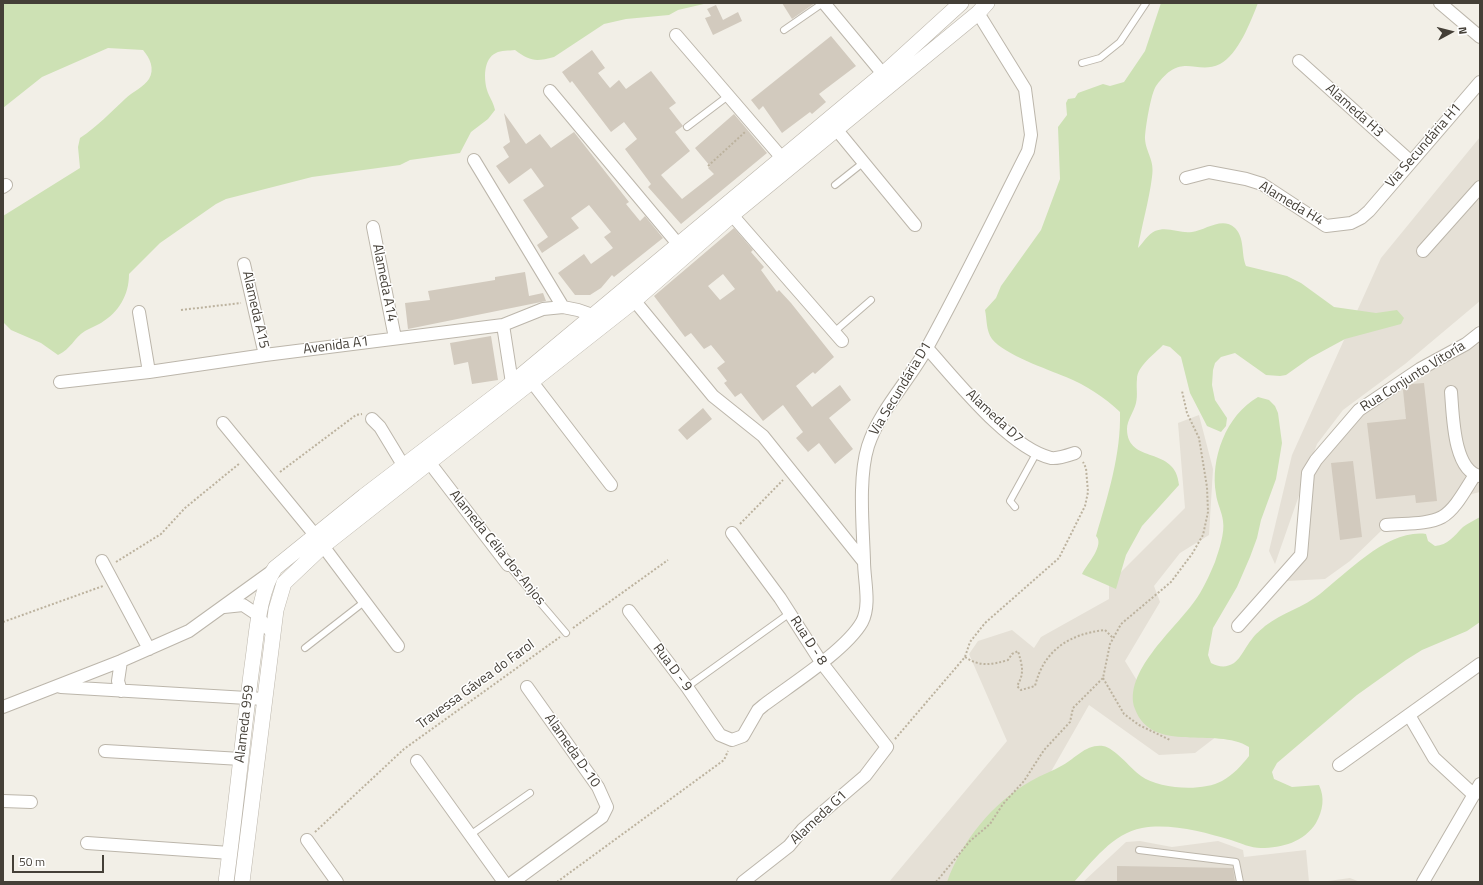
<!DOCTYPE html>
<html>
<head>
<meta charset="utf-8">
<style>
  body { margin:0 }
  #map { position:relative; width:1483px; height:885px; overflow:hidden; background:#f2efe7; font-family:"Titillium Web",sans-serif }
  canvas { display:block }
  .frame { position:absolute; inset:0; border:4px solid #443f37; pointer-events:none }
  .north { position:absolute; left:1431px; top:12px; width:40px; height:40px; -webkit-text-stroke:3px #fff; paint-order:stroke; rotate:83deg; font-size:11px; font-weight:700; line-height:16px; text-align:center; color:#443f37 }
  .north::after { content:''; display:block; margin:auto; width:14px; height:18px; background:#443f37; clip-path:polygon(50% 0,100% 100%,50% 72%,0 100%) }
  .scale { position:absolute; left:12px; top:855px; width:92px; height:18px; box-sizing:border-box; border:2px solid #443f37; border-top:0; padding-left:5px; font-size:12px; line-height:14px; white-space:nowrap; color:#443f37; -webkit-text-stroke:3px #fff; paint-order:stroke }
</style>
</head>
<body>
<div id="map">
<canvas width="1483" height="885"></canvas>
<div class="frame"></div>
<div class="north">N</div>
<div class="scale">50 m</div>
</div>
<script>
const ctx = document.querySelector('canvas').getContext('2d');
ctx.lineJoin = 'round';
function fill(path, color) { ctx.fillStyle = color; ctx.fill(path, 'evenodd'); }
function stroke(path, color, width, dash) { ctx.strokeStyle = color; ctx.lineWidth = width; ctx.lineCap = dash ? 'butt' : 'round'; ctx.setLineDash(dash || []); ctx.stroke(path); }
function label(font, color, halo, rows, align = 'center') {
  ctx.font = font + ' "Titillium Web",sans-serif'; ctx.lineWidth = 3; ctx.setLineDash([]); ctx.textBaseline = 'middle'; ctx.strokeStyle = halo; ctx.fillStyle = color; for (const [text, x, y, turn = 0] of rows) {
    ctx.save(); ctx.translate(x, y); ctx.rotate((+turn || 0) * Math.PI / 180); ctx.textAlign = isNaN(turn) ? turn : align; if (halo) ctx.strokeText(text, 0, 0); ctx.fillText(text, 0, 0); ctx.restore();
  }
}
fill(new Path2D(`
  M1480 137V301L1405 364 1343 410 1317 444 1275 564 1269 551 1292 455 1381 258Z
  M1480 330V492L1472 494 1443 513 1382 530 1350 561 1325 579 1286 581 1305 557 1311 478 1361 411Z
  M1199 415 1213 469 1209 535 1180 553 1154 586 1160 602 1125 661 1144 692 1243 716 1195 753 1159 755 1089 705 1024 819 963 882H889L1007 741 969 654 978 641 1012 630 1034 648 1041 637 1109 599V584L1185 508 1178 423Z
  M1140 841 1172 847 1218 841 1243 850 1244 857 1306 850 1309 882H1083L1126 842Z
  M1350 878 1360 882H1321Z`), '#e5e0d6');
fill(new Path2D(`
  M3 3H708L678 10 669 15 626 19 604 24 554 57C535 62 530 61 515 50 509 51 501 50 496 53 483 59 484 79 487 90 489 97 493 101 495 110L488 119 471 132 460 153 410 160 400 165 312 177 226 199 216 204 160 243 129 274C129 295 119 312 101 323 96 326 90 328 85 331 74 338 71 349 58 355L41 343 11 330 3 322V216L80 168 78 147 80 138C98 126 110 113 125 99 132 92 144 87 149 79 155 69 150 58 143 50L108 48 42 77 3 108Z
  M1161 3H1258C1251 21 1238 55 1220 64 1195 76 1182 50 1156 86 1151 93 1145 129 1145 139 1146 153 1155 160 1152 177 1149 201 1142 224 1138 248 1143 243 1148 234 1155 231 1168 226 1180 234 1192 232 1206 230 1222 216 1235 228 1245 238 1241 254 1246 266L1287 276 1301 283 1334 307 1376 313 1397 310 1404 318 1401 324 1345 339 1310 358 1286 375 1280 376 1266 375 1235 353 1221 357 1215 363 1213 370 1212 385 1215 400 1227 418 1226 426 1221 432 1207 426 1190 393 1181 357 1170 347 1163 345C1155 354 1137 366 1137 379 1136 387 1138 395 1136 403 1134 412 1127 420 1127 429 1127 465 1176 445 1179 485L1142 526 1126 555 1116 589 1082 574C1087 564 1105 545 1096 536 1108 495 1121 455 1120 412 1104 397 1086 385 1066 377 1047 369 1005 355 992 339 986 331 987 319 985 310L996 298 1001 286 1041 230 1060 179 1058 127 1067 115 1066 103 1068 99 1075 98 1078 93 1103 84 1110 86 1124 82 1145 51Z
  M1258 397 1269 400 1275 406 1278 413 1282 443 1276 479 1261 520 1257 538 1250 557 1237 587 1213 628 1208 655 1211 663C1219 667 1226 668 1234 663 1241 658 1246 646 1252 639 1255 634 1261 630 1265 626 1282 613 1304 607 1320 594 1348 572 1388 529 1426 534L1428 541 1435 546C1448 545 1454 536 1463 527 1468 523 1475 520 1480 517V622L1467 631 1422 650 1406 660 1357 695 1277 763 1272 772 1274 779 1292 787 1319 785C1325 798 1323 810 1316 823 1304 842 1282 848 1261 848 1251 848 1240 843 1231 840 1203 832 1171 823 1142 828 1113 833 1092 862 1074 882H947C962 841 992 803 1031 781 1041 775 1053 771 1063 765 1076 758 1086 744 1103 746 1115 748 1130 768 1141 776 1159 789 1202 792 1222 781 1233 775 1242 765 1249 756V747C1216 726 1152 755 1135 709 1122 673 1175 629 1194 602 1203 590 1209 576 1215 562 1219 550 1225 533 1223 521 1222 512 1217 503 1216 494 1210 459 1226 415 1258 397Z`), '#cde1b4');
fill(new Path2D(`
  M782 3H815L792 19Z
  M716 5 723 20 738 12 742 21 713 35 705 18 711 16 707 9Z
  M831 36 856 66 819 94 826 102 812 114 810 112 782 133 763 106 759 110 751 100Z
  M592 50 605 68 598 73 610 88 619 80 626 89 651 71 676 103 669 108 683 126 675 132 690 151 661 175 682 199 714 174 708 168 710 166 695 148 734 114 767 153 681 224 648 187 651 184 625 149 637 139 624 122 611 132 572 81 570 83 562 72Z
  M504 113 526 144 540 134 551 148 574 132 629 202 626 204 640 221 645 216 663 238 614 277 612 275 601 288 590 295H575L558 273 584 254 591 264 613 248 604 237 611 232 589 205 571 218 579 228 542 253 537 245 548 237 523 200 544 186 531 168 509 184 496 166 509 157 503 147 510 142Z
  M734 228 753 250 751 252 764 267 761 270 777 292 779 290 791 303 834 357 815 374 813 372 796 386 812 407 840 385 851 400 829 418 853 449 835 464 819 443 808 452 796 438 803 432 783 405 763 421 741 393 735 397 724 383 727 381 717 368 725 362 711 345 704 349 691 333 685 337 654 296ZM723 274 735 289 720 300 708 286Z
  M525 272 529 296 543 293 546 301 408 329 405 303 430 300 428 291 495 280V277Z
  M491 336 498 380 472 384 468 362 454 365 450 343Z
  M1424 383 1437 501 1416 503 1415 495 1376 499 1367 423 1406 419 1403 390 1411 384Z
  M703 408 712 419 687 440 678 430Z
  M1353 461 1362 537 1340 540 1331 463Z
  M1117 866 1233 868 1235 882H1117Z`), '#d2cabe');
const service = new Path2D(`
  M784 30 823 3
  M1082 63 1100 58 1120 42 1146 3
  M687 127 728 96
  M835 185 864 162
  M834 332 871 300
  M1015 507 1010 501 1037 452
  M508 565 566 633
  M305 648 364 602
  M687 687 790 613
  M470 835 530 793
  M1139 850 1236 862 1240 882`);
const minor = new Path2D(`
  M824 3 883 74
  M1440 3 1480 37
  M676 35 782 158
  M1299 61 1410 161
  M550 91 678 244
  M836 129 915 225
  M474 160 563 307
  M1186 178 1209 172 1246 179 1262 184 1326 226 1351 223 1361 218 1369 211 1480 82
  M3 187 6 185
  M732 215 842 341
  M373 227 395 338
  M1423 251 1480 187
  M244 264 265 355
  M629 294 713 396 763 436 864 562
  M139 312 149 372
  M503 325 512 383
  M927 348C956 380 1009 448 1051 458 1058 459 1069 455 1075 453
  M60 382 149 372 265 355 503 325 543 309 563 307 578 310 601 318
  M532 382 611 485
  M1451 392C1453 414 1453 471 1480 476
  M372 419 380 427 403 465
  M223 423 315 535
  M429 462 508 565
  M1386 525C1403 523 1427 525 1442 517 1456 509 1466 488 1475 475
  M732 533 780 598 821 662 887 747 865 776 803 829 789 846 743 882
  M323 546 398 646
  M102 561 149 649
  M224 607 243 605 255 613 273 634
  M629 611 687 687 720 735 732 740 743 736 758 710 764 705C792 684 846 650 862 622 871 605 864 580 864 561 863 527 858 478 868 446 880 409 910 380 928 346 963 282 995 216 1028 151L1031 135 1025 89 978 13
  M1238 626 1301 555 1308 473 1316 460 1359 410 1420 369 1466 344 1480 333
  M121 661 118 681 121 691
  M61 687 264 699
  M3 707 121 661 189 631 275 569
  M1409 715 1434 758 1474 795
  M105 751 241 759
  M417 761 504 882
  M1339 765 1480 664
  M3 801 31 802
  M307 840 337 882
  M87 843 230 853
  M513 882 602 817 607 807 598 787 527 687
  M1423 882 1480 784`);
const tertiary = new Path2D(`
  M226 882C236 808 243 733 253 659 257 631 259 592 275 568L364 496 512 383 883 74 961 3
  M242 882 276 610 284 583 323 546 634 301 732 215 978 13 987 3`);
stroke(service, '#bcb6ab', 8);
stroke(minor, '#bcb6ab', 14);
stroke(tertiary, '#bcb6ab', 16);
stroke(new Path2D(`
  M708 166 745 132
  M181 310 241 303
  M280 472 356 415 362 414
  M740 524 783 480
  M116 562 161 534 185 508 240 463
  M3 622 103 586
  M573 628 668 560
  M965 657C980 667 991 665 1008 660L1012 654 1018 651C1022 665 1025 673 1017 686L1021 690 1035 686C1044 650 1069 634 1105 630L1113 638
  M1103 678 1124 714 1139 725 1170 740
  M895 739 965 657 970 642 985 623 1059 558 1085 506 1088 492 1086 468 1083 462
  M315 832 404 749 560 637
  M557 882 724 760 728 751
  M936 882 970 841 990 824 1003 804 1024 781 1044 750 1070 722 1073 708 1103 678 1110 644 1121 624 1171 582 1192 554 1203 535 1208 512 1207 487 1199 438 1187 413 1182 391`), '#bcb29e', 2, [2, 2]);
stroke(service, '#fff', 6);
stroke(minor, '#fff', 12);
stroke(tertiary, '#fff', 15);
label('14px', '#443f37', '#fff', [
  ["Alameda H3",1354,111,42],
  ["Via Secundária H1",1424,146,-49],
  ["Alameda H4",1291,204,31],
  ["Alameda A14",384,283,79],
  ["Alameda A15",255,310,77],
  ["Avenida A1",336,346,-7],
  ["Rua Conjunto Vitoría",1413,377,-32],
  ["Via Secundária D1",901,389,-59],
  ["Alameda D7",994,417,43],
  ["Alameda Célia dos Anjos",497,548,51],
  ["Rua D - 8",808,641,57],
  ["Rua D - 9",672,668,53],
  ["Travessa Gávea do Farol",476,685,-36],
  ["Alameda 959",245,724,-83],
  ["Alameda D-10",572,751,55],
  ["Alameda G1",819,818,-43]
]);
</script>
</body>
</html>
